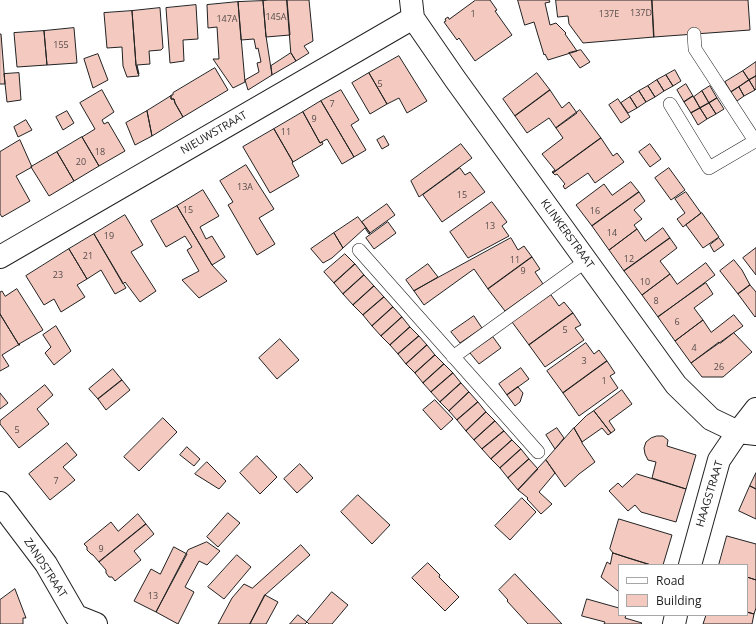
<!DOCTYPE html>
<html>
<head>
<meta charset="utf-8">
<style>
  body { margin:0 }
  #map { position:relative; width:756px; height:624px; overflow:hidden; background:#fff; font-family:"Open Sans",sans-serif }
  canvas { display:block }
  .legend { position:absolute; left:618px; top:564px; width:130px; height:52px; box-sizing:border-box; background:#fff; border:1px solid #a7a7a7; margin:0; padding:5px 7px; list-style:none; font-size:12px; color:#222 }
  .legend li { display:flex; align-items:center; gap:8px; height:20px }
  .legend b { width:20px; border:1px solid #a7a7a7 }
</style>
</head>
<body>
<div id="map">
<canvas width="756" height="624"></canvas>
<ul class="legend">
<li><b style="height:5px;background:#fff"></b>Road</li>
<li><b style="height:11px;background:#f3c9c0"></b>Building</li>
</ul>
</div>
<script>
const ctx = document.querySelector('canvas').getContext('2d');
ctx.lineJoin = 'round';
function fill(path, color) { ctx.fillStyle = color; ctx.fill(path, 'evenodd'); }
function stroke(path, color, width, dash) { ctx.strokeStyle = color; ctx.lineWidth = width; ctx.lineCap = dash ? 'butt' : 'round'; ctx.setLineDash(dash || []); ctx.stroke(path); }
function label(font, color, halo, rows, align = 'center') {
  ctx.font = font + ' "Open Sans",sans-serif'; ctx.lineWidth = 3; ctx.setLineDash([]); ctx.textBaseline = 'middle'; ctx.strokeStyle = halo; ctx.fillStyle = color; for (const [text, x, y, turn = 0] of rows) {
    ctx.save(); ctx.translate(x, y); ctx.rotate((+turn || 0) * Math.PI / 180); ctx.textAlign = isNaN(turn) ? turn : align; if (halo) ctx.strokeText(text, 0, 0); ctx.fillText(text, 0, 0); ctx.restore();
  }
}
const building = new Path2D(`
  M269 0H287L290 35 266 37 263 1Z
  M287 0H309L313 41 304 46 309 53 296 61 291 53Z
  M476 0H490L497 10 495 11 512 35 475 61 459 38 457 40 444 22 446 21 445 19 448 17 449 19Z
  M518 0H549L550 2 545 3 550 25 556 23 566 33 565 34 577 51 548 60 545 54 544 55 534 22 525 25Z
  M556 0H652L654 37 583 43 569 24 568 16 558 17Z
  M652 0H748L750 30 654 37Z
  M263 1 266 36 272 75 248 90 245 80 259 72 257 63 261 62 258 48 256 49 254 39 241 40 238 2Z
  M238 2 245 82 233 88 213 59H219L217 27 208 28 207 5Z
  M196 5 198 39 183 40 184 61 170 63 166 8Z
  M160 8 163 48 161 50 149 51 150 64 137 65 139 74H138L136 65 132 11Z
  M132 11 136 65 139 76 127 77 123 66 122 47 107 48 104 13Z
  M74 28 77 63 47 65 44 31Z
  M44 31 47 65 17 67 14 33Z
  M0 34H1L5 84H0Z
  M581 50 590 62 580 68 569 53Z
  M291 53 296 61 272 75 271 66Z
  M98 54 108 80 93 88 84 59Z
  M399 56 427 101 407 113 399 98 387 104 369 73Z
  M756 62V76L749 80 743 71Z
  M215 68 228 90 183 117 175 103 174 99H171V95H173V93Z
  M675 70 681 81 673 86 666 75Z
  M743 71 749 80 731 92 725 82Z
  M19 73 21 100 7 102 4 74Z
  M369 73 387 104 370 114 352 83Z
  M537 73 550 90 515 116 503 99Z
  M666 75 673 86 664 91 657 80Z
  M756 76V89L755 90 749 80Z
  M657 80 664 91 655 97 648 86Z
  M749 80 755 90 744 96 739 87Z
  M686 84 693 96 684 102 677 90Z
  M648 86 655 97 646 102 639 91Z
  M710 86 717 98 709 103 702 91Z
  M739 87 744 96 737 101 731 92Z
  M102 90 114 112 102 120 104 124 108 122 125 151 99 166 82 137 95 129 80 103Z
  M341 90 359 120 351 125 366 150 354 157 321 101Z
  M550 90 562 108 569 102 577 113 556 128 549 118 527 133 515 116Z
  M639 91 646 102 637 108 630 97Z
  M702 91 709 103 700 108 694 97Z
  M171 96V99H174L175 103 183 117 152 136 147 111Z
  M693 96 700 108 691 113 684 102Z
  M630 97 637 108 628 113 621 103Z
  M717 98 724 109 716 114 709 103Z
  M618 99 630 117 621 123 609 105Z
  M321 101 354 157 342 164 327 139 320 143 303 112Z
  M709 103 716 114 707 119 700 108Z
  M700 108 707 119 698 125 691 113Z
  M580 110 601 138 553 173 552 172 555 170 542 154 563 138 556 128Z
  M67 111 74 123 63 130 56 117Z
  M147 111 152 136 135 145 126 123Z
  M303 112 320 143 322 142 323 144 293 162 274 129Z
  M26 120 32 130 18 137 14 127Z
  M274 129 293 162 292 163 299 176 270 193 243 147Z
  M384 136 389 145 382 149 377 140Z
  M82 137 99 166 74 181 57 152Z
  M601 138 613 156 617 153 624 162 595 183 588 173 565 189 563 186 565 184 557 174 555 175 553 173Z
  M20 140 32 167 16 176 30 201 2 217 0 214V152Z
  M461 144 472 158 419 197 411 181Z
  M650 144 661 159 650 167 639 152Z
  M57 152 74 181 49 196 31 167Z
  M246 165 274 209 259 218 275 244 257 255 228 205 233 202 220 181Z
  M460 168 465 175 470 172 485 192 442 222 423 195Z
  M669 168 685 190 671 200 655 178Z
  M631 182 639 192 592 226 576 205 604 184 612 195Z
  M203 190 219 216 200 227 206 239 212 236 225 257 212 265 177 206Z
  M639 192 645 201 634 210 642 219 634 225 637 229 609 250 592 226Z
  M686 192 701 213 683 227 677 219 685 213 675 199Z
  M492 202 507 222 502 226 509 236 468 258 450 232Z
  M387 204 395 215 370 233 362 222Z
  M177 206 212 265 227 281 199 298 182 280 199 271 187 250 192 247 185 236 166 247 151 221Z
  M702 213 719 237 703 248 686 225Z
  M125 215 143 245 131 252 156 291 140 302 125 282 123 284 94 234Z
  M358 217 370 233 369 234 365 228 343 248 334 233Z
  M388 222 396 233 374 249 366 238Z
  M663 228 670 238 624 271 609 250 637 229 645 241Z
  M334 233 343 248 332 258 323 263 311 249Z
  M94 234 126 288 115 294 101 270 87 279 69 249Z
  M511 238 518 250 524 246 532 257 488 289 474 269 424 305 414 291Z
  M670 238 677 248 660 261 670 274 642 295 624 271Z
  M719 238 724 245 714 252 710 245Z
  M756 248V275L743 258Z
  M69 249 87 279 77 285 85 297 61 312 54 299 44 305 26 276Z
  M345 254 355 264 334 283 324 272Z
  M532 257 540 269 535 272 543 284 505 311 488 289Z
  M734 260 742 270 750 285 738 294 720 271Z
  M706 263 715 275 658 317 642 295 670 274 677 284Z
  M355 264 364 275 343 294 334 283Z
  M428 264 438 277 414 291 406 280Z
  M364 275 374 286 353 305 343 294Z
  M706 283 713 294 694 308 703 320 675 341 658 317Z
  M750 285 756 292V316L755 317 738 294Z
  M374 286 384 297 363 315 353 305Z
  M17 289 43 330 19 344 20 345H19L0 314V292L2 291 5 296Z
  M551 295 559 306 564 302 573 313 529 345 512 322Z
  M384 297 393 307 372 326 363 315Z
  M393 307 402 317 381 336 372 326Z
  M573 313 581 325 575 328 584 340 545 367 529 345Z
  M0 314 19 345H18L2 355 9 366 0 371Z
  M734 315 743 326 691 363 675 341 703 320 711 332Z
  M474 316 482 328 460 343 451 332Z
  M402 317 410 327 390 345 381 336Z
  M56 326 71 351 54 365 45 353 51 347 43 335Z
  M410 327 419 336 398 354 390 345Z
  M734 333 752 352 723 377H702L691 363 719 342 720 343Z
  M419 336 427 345 406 364 398 354Z
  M493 337 501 348 479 364 470 353Z
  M280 339 299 360 277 379 259 358Z
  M586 343 594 354 599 350 607 361 563 393 547 371Z
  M427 345 435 355 415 373 406 364Z
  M435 355 444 364 423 383 415 373Z
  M607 361 615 373 610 376 618 388 579 416 563 393Z
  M444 364 453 373 431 392 423 383Z
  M521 368 529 379 507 395 499 384Z
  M113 369 122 380 98 399 89 389Z
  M453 373 461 383 440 402 431 392Z
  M122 380 130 390 106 410 98 399Z
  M461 383 469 392 449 411 440 402Z
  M45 385 53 395 37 409 49 424 19 448 0 424V421Z
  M518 387 523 393 520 402 515 406 507 395Z
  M622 390 632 404 609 421 615 430 611 433 594 411Z
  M469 392 478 402 457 420 449 411Z
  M0 393 8 403 0 409Z
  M435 400 453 419 441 430 423 410Z
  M478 402 486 412 466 431 457 420Z
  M594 411 611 433 608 435 602 428 582 442 574 428 586 416Z
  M486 412 495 421 474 440 466 431Z
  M163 418 177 432 139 471 124 457Z
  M495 421 504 431 482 449 474 440Z
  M557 428 564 438 555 449 546 435Z
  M574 428 582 442V443L595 462 579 474 565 487 546 460Z
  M504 431 512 440 491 459 482 449Z
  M657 436H663L668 440 667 446 696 455 686 489 652 478 656 462 648 460 645 454 644 448 646 442 651 438Z
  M512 440 521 449 500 468 491 459Z
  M67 443 77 455 63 467 75 480 50 500 29 474Z
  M187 447 200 459 194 466 180 455Z
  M521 449 529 459 508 478 500 468Z
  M257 456 277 477 260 494 240 473Z
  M529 459 538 469 518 490 508 478Z
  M546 460 555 473 539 492 552 504 541 514 527 499 528 498 518 490Z
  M207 462 226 481 219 489 195 474Z
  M300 464 313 478 297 493 284 479Z
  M756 473V489L750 486Z
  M637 474 686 489 676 522 641 512 635 505 628 511 609 491 618 483 622 487Z
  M750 486 756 489V519L739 511Z
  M358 495 390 525 372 544 341 512Z
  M522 498 536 512 510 540 495 526Z
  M228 513 240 523 218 547 207 537Z
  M138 514 146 524 99 562 93 555 91 554 87 550V547L84 544 111 522 118 531Z
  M619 519 672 535 663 565H651L613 553 610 549Z
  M146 524 154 534 134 551 141 560 115 581 112 577H109L106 573V570L99 562Z
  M727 536 756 544V580L747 577V565H719Z
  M207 542 220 551 207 565 199 561 185 587 194 592 178 624 156 612 188 550Z
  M301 545 310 555 265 595 250 624H218L232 598 244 584 252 588Z
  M174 547 187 554 156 612 134 601 151 569 160 574Z
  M613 553 628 558 651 565H619V592L618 591 601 577 607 562 610 564Z
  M237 555 251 567 224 599 208 587Z
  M428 563 440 575 439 577 459 597 445 611 412 578Z
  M515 574 562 624H528L507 601 508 600 499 590Z
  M747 577 756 580V608L754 614 747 612Z
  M15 589 26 618H23V624H0V600Z
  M332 592 348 605 332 624H309L307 622Z
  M265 595 278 602 266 624H250Z
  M587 599 619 608V615H626L625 618 642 623 641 624H604L605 622 582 616Z
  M747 612 754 614 752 624H703L706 615H747Z
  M298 615 307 622 305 624H290Z`);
fill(building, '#f3c9c0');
stroke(building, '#222', 1);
const lane = new Path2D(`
  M670 104 709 168 755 141 695 49 694 34
  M359 250 538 452
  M453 357 586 261`);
const street = new Path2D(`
  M413 18 455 79 676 385 711 419 738 432 756 434
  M0 257 413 18 411 0
  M0 503 46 564 76 616 96 624
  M690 565 719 460 738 432 756 409
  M674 624 676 615`);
stroke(lane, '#222', 14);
stroke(street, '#222', 24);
stroke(lane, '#fff', 13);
stroke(street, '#fff', 22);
label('9px', '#564c4a', null, [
  ["137D",641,13],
  ["1",473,14],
  ["137E",609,14],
  ["145A",276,17],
  ["147A",227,19],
  ["155",61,45],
  ["5",380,84],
  ["7",332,104],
  ["9",314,119],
  ["11",286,132],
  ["18",100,152],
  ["20",81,162],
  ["13A",245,187],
  ["15",462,195],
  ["15",188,210],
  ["16",595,211],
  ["13",490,226],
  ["14",612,233],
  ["19",109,236],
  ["21",88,256],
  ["12",629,259],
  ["11",515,260],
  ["9",523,271],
  ["23",58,275],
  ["10",645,282],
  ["8",656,301],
  ["6",677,322],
  ["5",565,330],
  ["4",694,348],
  ["3",584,361],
  ["26",719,367],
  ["1",604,381],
  ["5",17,430],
  ["7",56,481],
  ["9",101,549],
  ["13",153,596]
]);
label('11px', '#222', '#fff', [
  ["NIEUWSTRAAT",214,133,-30],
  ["KLINKERSTRAAT",567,234,54],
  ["HAAGSTRAAT",710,494,-73],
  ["ZANDSTRAAT",45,568,57]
]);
</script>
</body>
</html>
